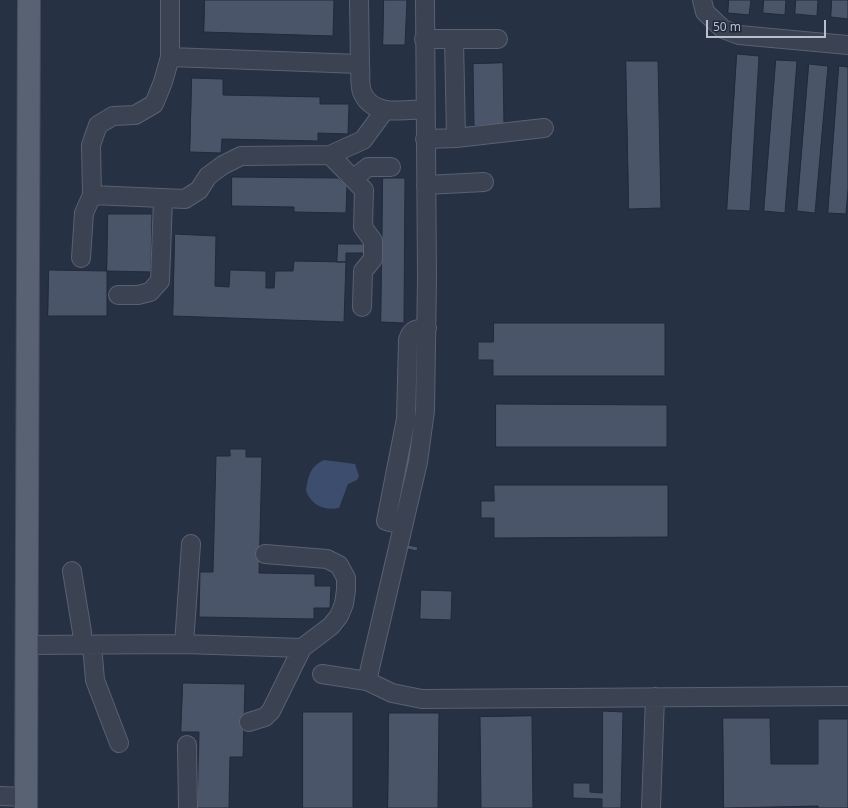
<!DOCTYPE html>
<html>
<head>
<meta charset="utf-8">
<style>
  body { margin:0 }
  #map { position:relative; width:848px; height:808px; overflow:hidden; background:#263144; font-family:"Noto Sans",sans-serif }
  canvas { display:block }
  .scale { position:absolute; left:706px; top:20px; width:120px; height:18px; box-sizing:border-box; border:2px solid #b8bfcd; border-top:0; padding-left:5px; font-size:12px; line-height:14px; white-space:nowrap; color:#b8bfcd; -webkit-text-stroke:3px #1f2839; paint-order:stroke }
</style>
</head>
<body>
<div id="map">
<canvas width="848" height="808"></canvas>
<div class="scale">50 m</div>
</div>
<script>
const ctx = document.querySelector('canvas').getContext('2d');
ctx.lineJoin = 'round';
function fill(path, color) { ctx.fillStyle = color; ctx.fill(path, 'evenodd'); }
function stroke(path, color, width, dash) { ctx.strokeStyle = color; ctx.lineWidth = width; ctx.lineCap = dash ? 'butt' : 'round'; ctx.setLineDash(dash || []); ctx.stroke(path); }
fill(new Path2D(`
  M324 460 355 464 359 476 357 480 348 484 339 508C323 511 312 505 306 491 308 477 310 466 324 460Z`), '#3c4d6d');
const building = new Path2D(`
  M205 0H334L333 36 204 32Z
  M384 0H407L405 45H383Z
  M729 0H751L749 15 728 13Z
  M764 0H786L785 15 763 13Z
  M796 0H818L817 16 795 14Z
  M832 0H848V19L831 17Z
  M737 54 759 56 750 211 727 210Z
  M776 60 797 61 785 213 764 211Z
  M626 61H658L661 208 629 209Z
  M503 63 504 126H474L473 64Z
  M809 64 828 66 815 213 797 211Z
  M839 66 848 67V189L846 214 828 213Z
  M192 78 223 79V95L320 97V104H349L348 134 318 133V141L222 139 221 153 190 152Z
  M232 177 338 178 347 185 346 213 294 212V207L232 206Z
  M383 178H405L404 323 381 322Z
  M108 214H152L151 272 107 271Z
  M175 234 216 236 215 286 229 287 230 270 266 271V288H274L275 271H293L294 261 346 262 344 322 173 316Z
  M338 244H364V253H346V262H337Z
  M49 270 107 271V316H48Z
  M494 323H665V376H493V360H478V342H493Z
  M496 404 667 405V447H496Z
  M230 449H246V457H262L259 573 315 574V586H331L330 608H314V619L199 617 200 572H213L216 456H230Z
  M494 485H668V537L494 538V518H481V501H494Z
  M408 545 418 547 417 551 407 549Z
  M421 590 452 591 451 620 420 619Z
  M183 683 245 684 243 757H230L229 808H197L199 732H181Z
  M603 711 623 712 621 808H602V799L573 798V783H590V792L602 793Z
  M303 712H353V808H303Z
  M389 713H439L438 808H388Z
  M532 716 533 808H481L480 717Z
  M723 718H770L771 764H818V719H848V808H818V806L724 808Z`);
fill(building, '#4a556a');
stroke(building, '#222a3b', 1);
const minor = new Path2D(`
  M359 0 360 64
  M702 0 705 12 723 29 739 35 848 45
  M424 39H498
  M454 39 456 138
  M170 57V0
  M425 139 456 138 544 128
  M330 155 364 190 363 227 373 241V259L363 271 362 307
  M353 179 368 167H391
  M426 185 484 182
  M92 195 91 145 98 125 113 116 135 115 154 104 163 82 170 57 360 64C361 72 359 84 362 92 372 117 403 110 425 109
  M81 258 84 213 92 195 185 199 199 190 208 176 223 165 241 156 330 155 363 140 385 110
  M118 295H138L150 292 160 281 163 199
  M403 525 386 521 406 419 408 340C411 329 416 329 427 328
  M72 571 82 632V645
  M184 644 191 544
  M27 645 184 644 302 648
  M92 645 95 680 119 743
  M322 674 367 681 392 693 422 699 848 696
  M367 681 418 462 425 411 427 279 425 0
  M249 722 265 717 271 711 302 648 331 626 339 616 344 604 346 590V578L339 565 327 559 265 554
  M187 745 188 808
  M0 796 26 797
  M651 808 655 697`);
const major = new Path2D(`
  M26 808 29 0`);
stroke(minor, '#596171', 20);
stroke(major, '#454c5d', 24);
stroke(minor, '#3b4353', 18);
stroke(major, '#596273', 22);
</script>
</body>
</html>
